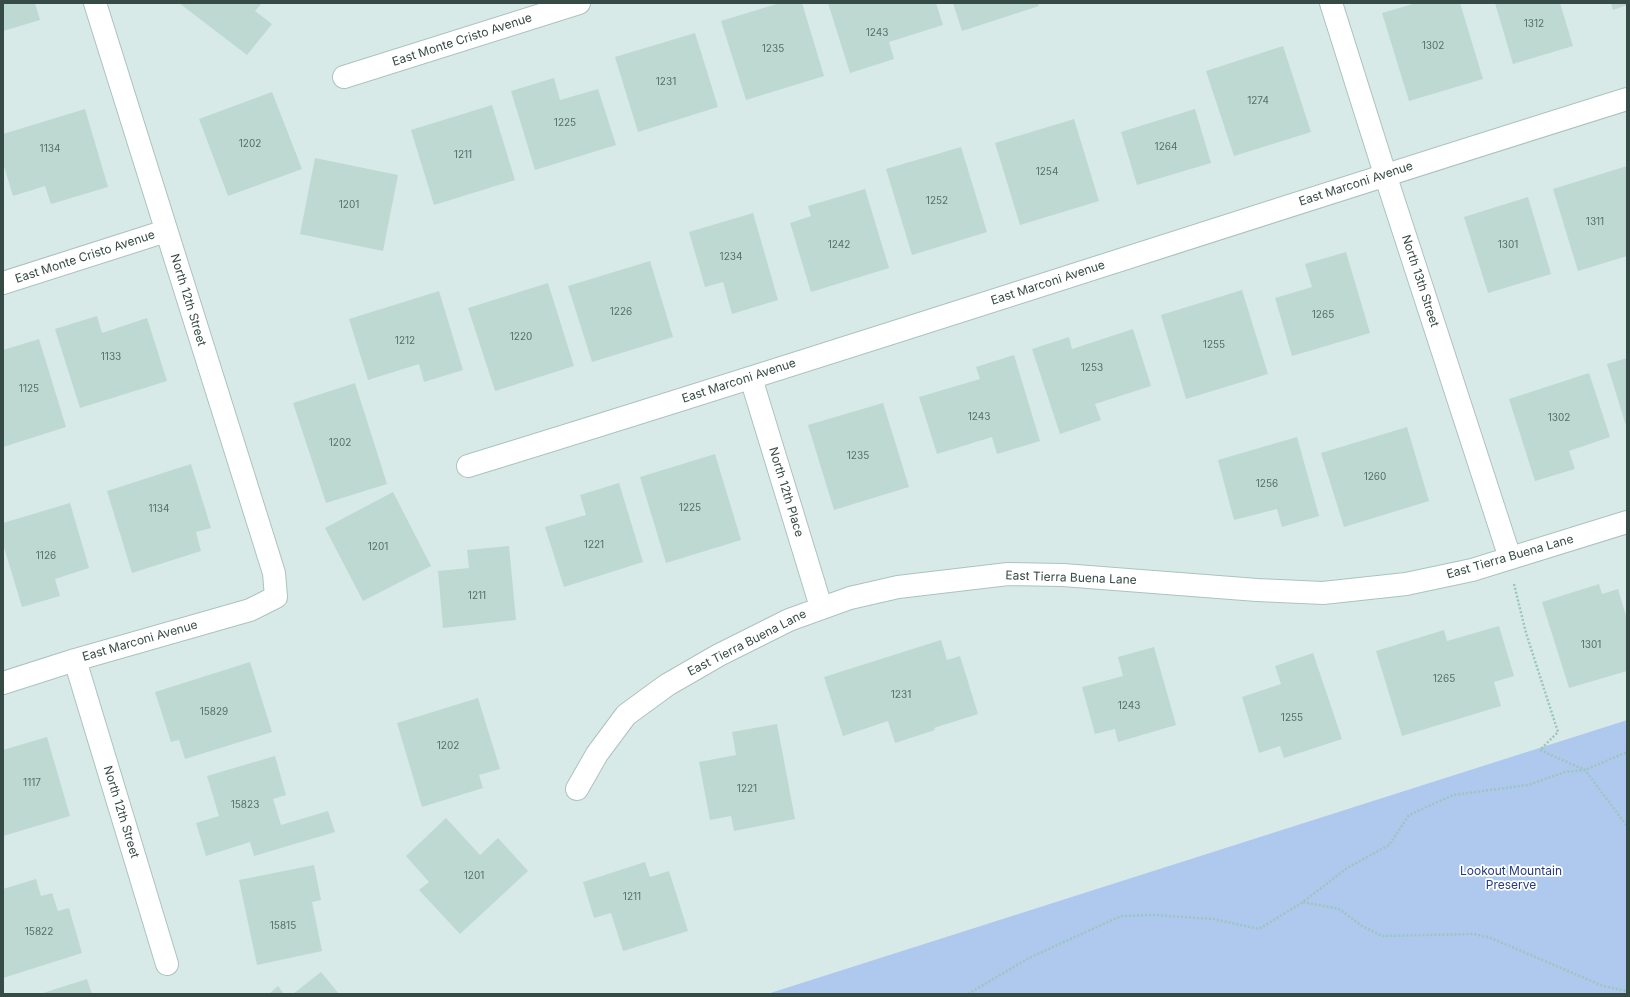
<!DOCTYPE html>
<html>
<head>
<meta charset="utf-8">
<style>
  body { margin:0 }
  #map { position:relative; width:1630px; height:997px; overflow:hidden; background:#e9f6f4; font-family:Inter,sans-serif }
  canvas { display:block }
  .frame { position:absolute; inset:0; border:4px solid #364b46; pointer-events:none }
</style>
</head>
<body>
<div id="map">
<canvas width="1630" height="997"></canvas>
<div class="frame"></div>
</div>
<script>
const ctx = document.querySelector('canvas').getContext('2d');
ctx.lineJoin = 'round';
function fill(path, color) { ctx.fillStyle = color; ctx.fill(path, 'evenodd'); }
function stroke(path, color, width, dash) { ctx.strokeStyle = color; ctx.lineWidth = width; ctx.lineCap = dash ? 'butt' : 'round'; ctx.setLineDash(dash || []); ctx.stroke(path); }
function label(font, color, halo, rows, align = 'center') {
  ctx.font = font + ' Inter,sans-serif'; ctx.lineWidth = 3.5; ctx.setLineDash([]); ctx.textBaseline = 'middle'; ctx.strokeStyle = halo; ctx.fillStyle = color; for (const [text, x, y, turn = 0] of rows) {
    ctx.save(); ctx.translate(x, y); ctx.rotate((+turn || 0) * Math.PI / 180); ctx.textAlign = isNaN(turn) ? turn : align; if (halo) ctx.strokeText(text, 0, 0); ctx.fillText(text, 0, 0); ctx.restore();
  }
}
fill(new Path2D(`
  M3 3H1627V720L767 994H3Z`), '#d7eae7');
fill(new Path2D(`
  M1627 720V994H767Z`), '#afc8ee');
fill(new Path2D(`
  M3 3H35L40 20 3 31Z
  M179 3H262L255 11 272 24 247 55Z
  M780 3H802L824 76 746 100 721 21Z
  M828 3H936L943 25 889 42 894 59 850 73Z
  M953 3H1038L1039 6 962 31Z
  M1416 3H1460L1483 79 1409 101 1382 13Z
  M1495 3H1560L1573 46 1513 64Z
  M1611 3H1627V5L1613 10Z
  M695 33 718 107 638 132 615 57Z
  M1283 46 1311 132 1234 156 1206 71Z
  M554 78 560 100 598 89 616 145 535 170 511 91Z
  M272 92 302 169 228 196 199 119Z
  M492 105 515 180 434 205 411 130Z
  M85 109 108 187 51 204 45 186 13 196 3 163V134Z
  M1195 109 1211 163 1137 185 1121 132Z
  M1074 119 1099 201 1020 225 995 143Z
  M961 147 987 232 912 255 886 169Z
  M315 158 398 175 383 251 300 234Z
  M1627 166V256L1578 271 1553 189Z
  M865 189 889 268 811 292 790 223 811 216 808 206Z
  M1528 197 1551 274 1488 293 1464 217Z
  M753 213 778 300 732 314 723 282 705 287 689 232Z
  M1346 252 1370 333 1292 356 1275 298 1312 287 1305 264Z
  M650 261 673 337 592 362 568 286Z
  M548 283 574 366 495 391 468 308Z
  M1242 290 1268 374 1186 399 1161 315Z
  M439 291 463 370 424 382 419 364 368 380 349 319Z
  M97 316 102 333 147 318 167 381 80 408 55 329Z
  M1133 329 1151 386 1095 404 1101 420 1060 434 1032 349 1069 337 1072 349Z
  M39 339 66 427 3 447V350Z
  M1014 355 1040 441 997 454 992 437 937 454 919 397 980 379 976 367Z
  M1627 358V429L1607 364Z
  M1589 373 1610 437 1569 451 1575 469 1535 481 1509 399Z
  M355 383 387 484 326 503 293 403Z
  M883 403 909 487 834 510 808 425Z
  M1407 427 1429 501 1344 527 1321 453Z
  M1297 437 1319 516 1282 527 1277 509 1234 520 1218 460Z
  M715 454 741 540 666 563 640 477Z
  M191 464 211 528 196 532 201 551 132 573 107 491Z
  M619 483 643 562 564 587 545 527 586 515 580 495Z
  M393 492 431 566 363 601 325 528Z
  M70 503 89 568 55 579 60 596 22 607 3 544V523Z
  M509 546 516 620 443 628 438 571 469 568 467 550Z
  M1599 584 1602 594 1618 589 1627 619V671L1569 688 1542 602Z
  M1499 626 1514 676 1494 682 1501 706 1402 736 1376 651 1444 630 1447 641Z
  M941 640 947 660 960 656 978 714 934 728 935 730 895 743 888 721 843 736 824 677Z
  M1154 647 1176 725 1118 742 1115 729 1095 734 1082 687 1123 676 1118 657Z
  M1313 653 1342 739 1284 758 1280 746 1259 753 1242 697 1281 684 1275 666Z
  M250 662 272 732 185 759 179 740 171 742 155 692Z
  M478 698 500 769 479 775 483 788 422 807 397 723Z
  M777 724 795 819 734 831 731 816 710 820 699 762 736 755 732 732Z
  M47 737 70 816 3 836V750Z
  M275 756 286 795 273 799 281 825 328 811 335 832 254 856 250 842 206 856 196 823 219 816 207 776Z
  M446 818 480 855 498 838 528 871 460 934 419 890 429 882 406 856Z
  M645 862 650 877 669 871 688 931 623 951 611 913 594 918 583 882Z
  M314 865 321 900 312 902 322 951 257 965 239 880Z
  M36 879 41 896 52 893 58 911 69 908 82 953 3 978V889Z
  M321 972 339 994H293Z
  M87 979 92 994H40Z
  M278 986 284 994H269Z`), '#bdd9d2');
const street = new Path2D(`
  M1331 3 1385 174 1510 558
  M344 77 579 3
  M3 283 166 231
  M751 378 821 607
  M468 466C856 347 1240 220 1627 99
  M75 660 167 964
  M3 683 75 660 250 610 276 597 274 573 95 3
  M577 789 597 754 626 715 667 685 719 655 789 620 850 598 898 587 1008 574 1063 575 1257 590 1323 593 1406 584 1472 570 1627 522`);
stroke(street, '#abc3be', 24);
stroke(new Path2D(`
  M1514 584 1526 633 1558 732 1540 750 1585 770 1627 826
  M1303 902 1339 909 1362 926 1382 936 1474 934 1491 938 1603 986 1627 991
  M968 994 1029 958 1121 916 1154 915 1213 919 1259 929 1303 902 1347 868 1389 845 1409 815 1453 795 1528 785 1565 772 1585 770 1627 752`), '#9ac6bd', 2.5, [2, 2]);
stroke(street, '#fff', 22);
label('10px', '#586e69', null, [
  ["1312",1534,24],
  ["1243",877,33],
  ["1302",1433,46],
  ["1235",773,49],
  ["1231",666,82],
  ["1274",1258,101],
  ["1225",565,123],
  ["1202",250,144],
  ["1264",1166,147],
  ["1134",50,149],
  ["1211",463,155],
  ["1254",1047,172],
  ["1252",937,201],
  ["1201",349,205],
  ["1311",1595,222],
  ["1242",839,245],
  ["1301",1508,245],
  ["1234",731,257],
  ["1226",621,312],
  ["1265",1323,315],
  ["1220",521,337],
  ["1212",405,341],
  ["1255",1214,345],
  ["1133",111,357],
  ["1253",1092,368],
  ["1125",29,389],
  ["1243",979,417],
  ["1302",1559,418],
  ["1202",340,443],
  ["1235",858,456],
  ["1260",1375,477],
  ["1256",1267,484],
  ["1225",690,508],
  ["1134",159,509],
  ["1221",594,545],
  ["1201",378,547],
  ["1126",46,556],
  ["1211",477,596],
  ["1301",1591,645],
  ["1265",1444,679],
  ["1231",901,695],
  ["1243",1129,706],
  ["15829",214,712],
  ["1255",1292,718],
  ["1202",448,746],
  ["1117",32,783],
  ["1221",747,789],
  ["15823",245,805],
  ["1201",474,876],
  ["1211",632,897],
  ["15815",283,926],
  ["15822",39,932]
]);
label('12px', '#364b46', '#fff', [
  ["East Monte Cristo Avenue",462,40,-18],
  ["East Marconi Avenue",1356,184,-18],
  ["East Monte Cristo Avenue",85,257,-18],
  ["North 13th Street",1420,281,72],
  ["East Marconi Avenue",1048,283,-18],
  ["North 12th Street",188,300,73],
  ["East Marconi Avenue",739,381,-18],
  ["North 12th Place",786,492,73],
  ["East Tierra Buena Lane",1510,557,-16],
  ["East Tierra Buena Lane",1071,578,2],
  ["East Marconi Avenue",140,641,-16],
  ["East Tierra Buena Lane",747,643,-27],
  ["North 12th Street",121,812,73]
]);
label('12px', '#233983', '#fff', [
  ["Lookout Mountain",1511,871],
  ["Preserve",1511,885]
]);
</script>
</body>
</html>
